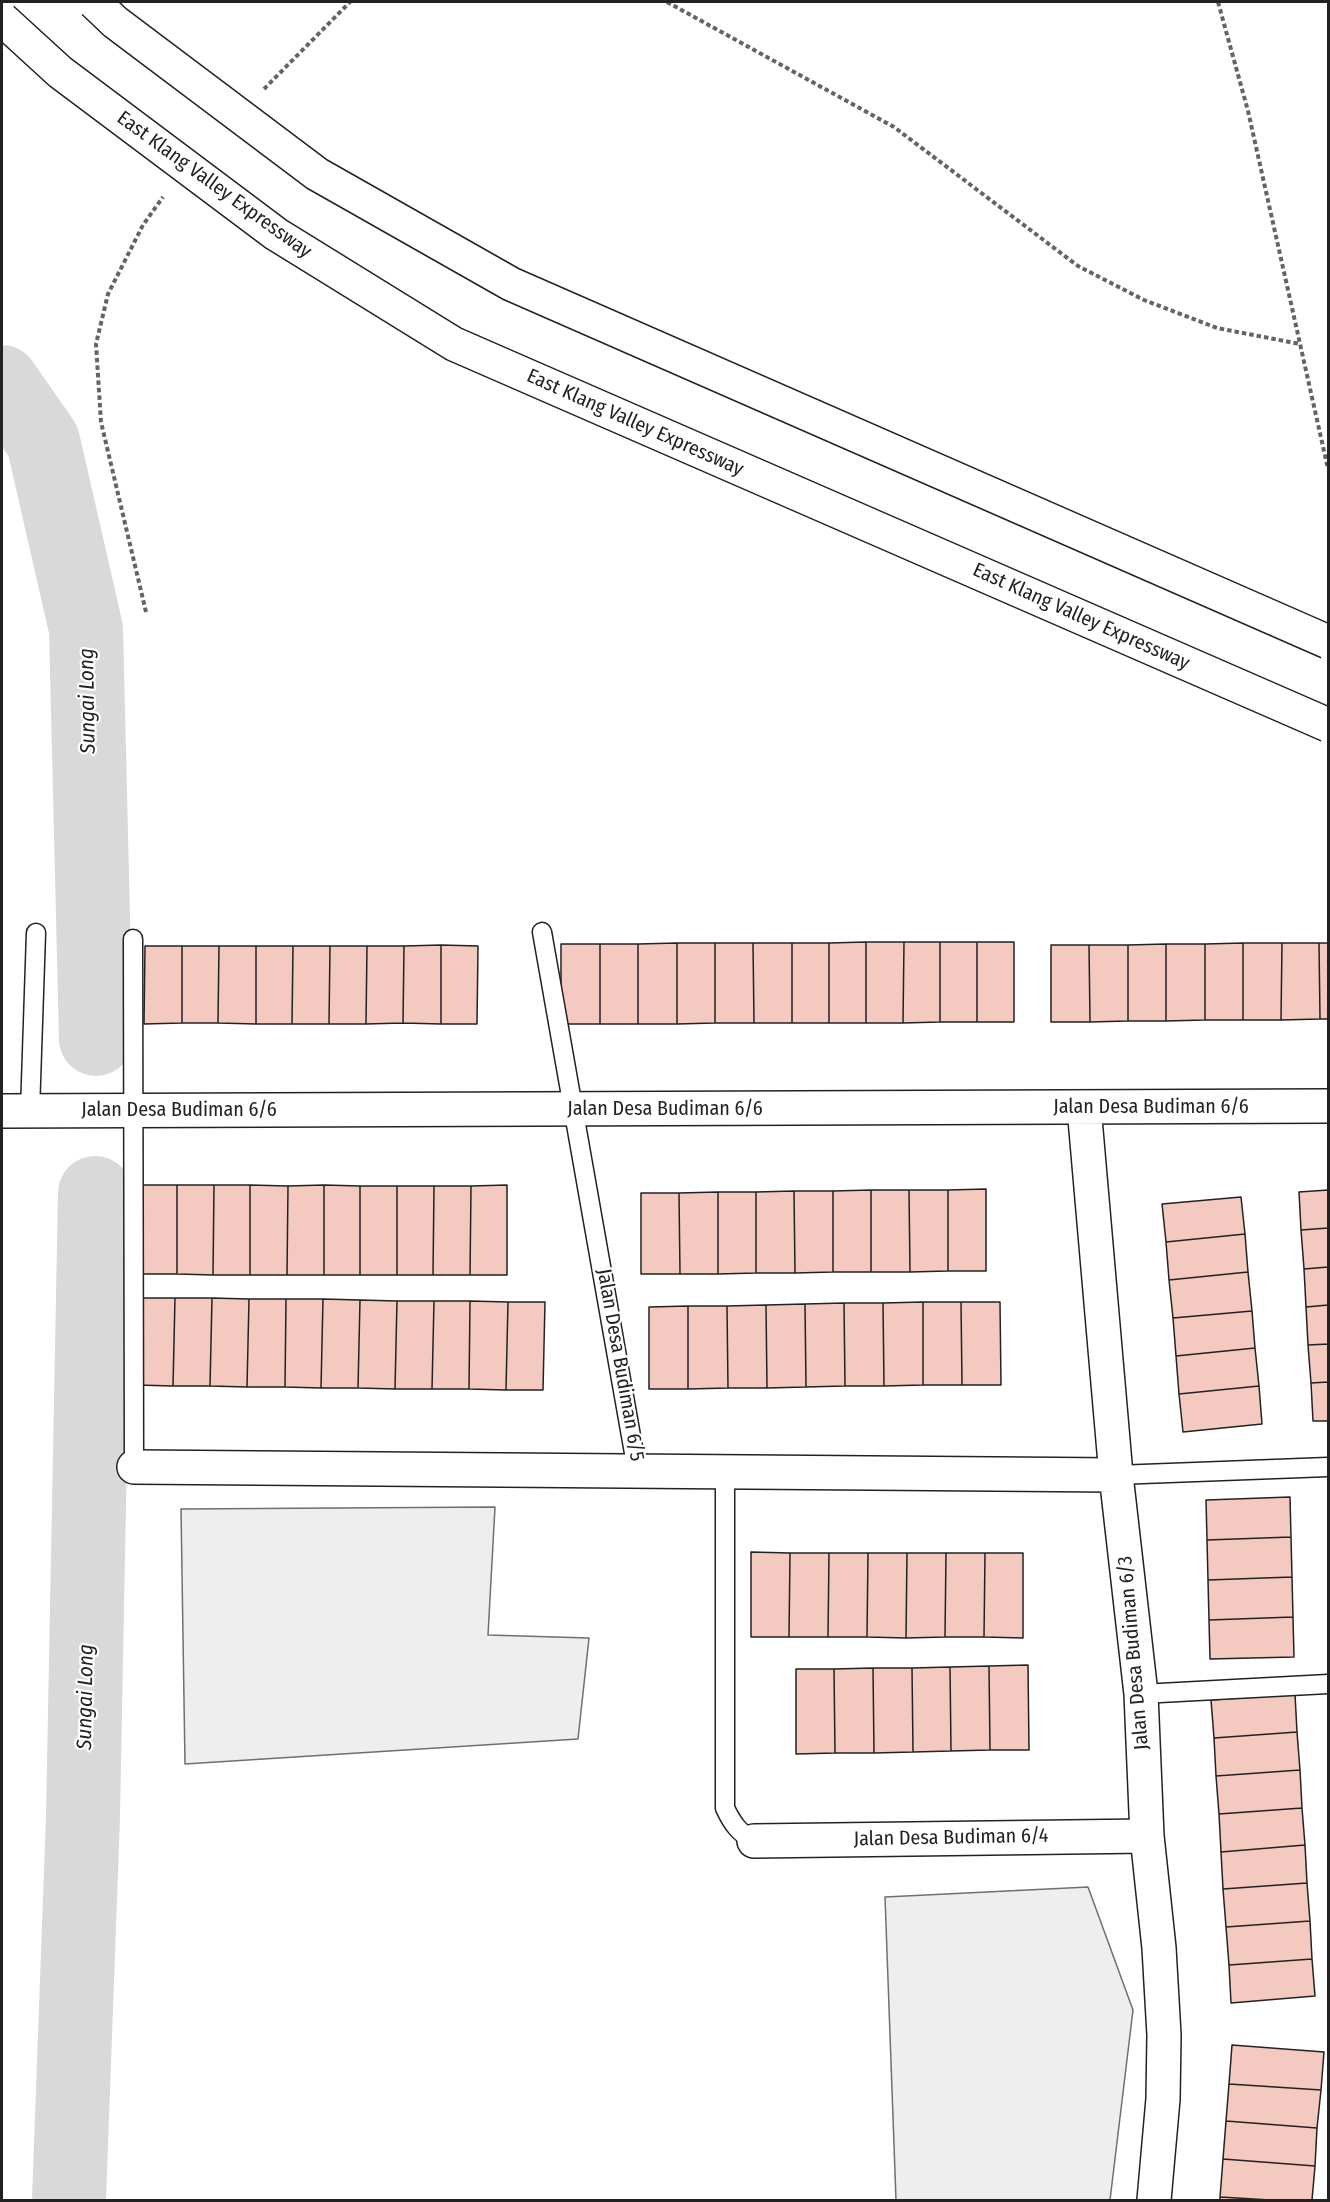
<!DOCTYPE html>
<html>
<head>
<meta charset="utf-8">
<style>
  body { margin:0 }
  #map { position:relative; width:1330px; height:2202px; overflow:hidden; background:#fff; font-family:"Fira Sans Condensed",sans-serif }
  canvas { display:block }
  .frame { position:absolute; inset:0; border:3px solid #222; pointer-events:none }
</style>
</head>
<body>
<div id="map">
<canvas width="1330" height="2202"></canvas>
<div class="frame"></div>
</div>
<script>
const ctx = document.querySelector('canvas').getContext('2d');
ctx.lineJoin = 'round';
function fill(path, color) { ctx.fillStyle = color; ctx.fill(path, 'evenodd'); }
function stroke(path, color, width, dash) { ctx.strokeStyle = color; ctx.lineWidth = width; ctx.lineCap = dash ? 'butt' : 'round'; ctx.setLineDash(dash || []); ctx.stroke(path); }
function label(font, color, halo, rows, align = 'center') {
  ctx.font = font + ' "Fira Sans Condensed",sans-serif'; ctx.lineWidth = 4.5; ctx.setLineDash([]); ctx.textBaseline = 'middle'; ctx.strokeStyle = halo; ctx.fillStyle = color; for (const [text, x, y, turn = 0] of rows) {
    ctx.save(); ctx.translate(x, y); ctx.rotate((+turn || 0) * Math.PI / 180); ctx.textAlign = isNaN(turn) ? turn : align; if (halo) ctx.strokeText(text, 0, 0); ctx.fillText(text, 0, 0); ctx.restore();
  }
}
const green = new Path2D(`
  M495 1507 488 1635 589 1638 578 1739 185 1764 181 1509Z
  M1088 1887 1133 2010 1110 2200H896L885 1897Z`);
fill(green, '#eee');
stroke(green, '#6f6f6f', 1.5);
stroke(new Path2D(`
  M2 382 43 441 86 629 96 1039
  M69 2200 83 1816 95 1193`), '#d9d9d9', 74);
const building = new Path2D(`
  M866 942H904L903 1023H866Z
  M866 942V1023H829V943Z
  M904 942H940V1022L903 1023Z
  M940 942H977V1022H940Z
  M977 942H1014V1022H977Z
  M677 943V1024H638V944Z
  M677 943H715V1023L677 1024Z
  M715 943H753L754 1023H715Z
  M753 943H792V1023H754Z
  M792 943H829V1023H792Z
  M1243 943V1020H1205V944Z
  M1243 943H1282L1281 1020H1243Z
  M1282 943H1319L1320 1019 1281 1020Z
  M1319 943H1328V1019H1320Z
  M561 944H600V1024H561Z
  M600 944H638V1024H600Z
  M1166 944V1021H1128V945Z
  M1166 944H1205V1020L1166 1021Z
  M441 945 478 946 477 1024H441Z
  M441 945V1024L403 1023 404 946Z
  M1051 945H1089L1090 1022H1051Z
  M1089 945H1128V1021L1090 1022Z
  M145 946H182V1023L144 1024Z
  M182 946H219L218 1023H182Z
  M219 946H256V1024L218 1023Z
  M256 946H293L292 1024H256Z
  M293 946H330L329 1024H292Z
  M330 946H367L366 1024H329Z
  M367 946H404L403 1023 366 1024Z
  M141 1185H177V1274H140Z
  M177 1185H214L213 1275 177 1274Z
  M214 1185H250V1275H213Z
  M250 1185 288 1186 287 1275H250Z
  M324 1185V1275H287L288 1186Z
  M324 1185 360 1186V1275H324Z
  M507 1185V1275H470L471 1186Z
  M360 1186H397V1275H360Z
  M397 1186H434L433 1275H397Z
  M434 1186H471L470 1275H433Z
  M986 1189V1271H948V1190Z
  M871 1190H909L910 1272H871Z
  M871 1190V1272H833V1191Z
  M909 1190H948V1271L910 1272Z
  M1328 1190V1228L1301 1230 1299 1192Z
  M794 1191H833V1272L795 1273Z
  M794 1191 795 1273H756V1192Z
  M718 1192H756V1273L718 1274Z
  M718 1192V1274H680L679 1193Z
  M641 1193H679L680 1274H641Z
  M1241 1197 1245 1234 1166 1242 1162 1204Z
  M1328 1228V1267L1304 1269 1301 1230Z
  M1245 1234 1248 1272 1169 1280 1166 1242Z
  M1328 1267V1305L1306 1307 1304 1269Z
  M1248 1272 1252 1311 1173 1318 1169 1280Z
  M138 1298H175L173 1386 136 1385Z
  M175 1298H212L210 1386H173Z
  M212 1298 249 1299 247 1387 210 1386Z
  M249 1299H286L285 1387H247Z
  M286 1299H323L321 1388 285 1387Z
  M323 1299 360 1300 358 1388H321Z
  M360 1300 397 1301 395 1389 358 1388Z
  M397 1301H434L432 1389H395Z
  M434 1301H470L469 1389H432Z
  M470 1301 508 1302 506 1390 469 1389Z
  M508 1302H545L543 1390H506Z
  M923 1302H961L962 1385H923Z
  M923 1302V1385L884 1386 883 1303Z
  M961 1302H1000L1001 1385H962Z
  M844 1303H883L884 1386H845Z
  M844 1303 845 1386 806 1387 805 1304Z
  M805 1304 806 1387 767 1388 766 1305Z
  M766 1305 767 1388H728L727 1306Z
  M1328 1305V1344L1308 1345 1306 1307Z
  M688 1306V1389H649V1307Z
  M688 1306H727L728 1388 688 1389Z
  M1252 1311 1255 1348 1176 1356 1173 1318Z
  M1328 1344V1382L1311 1383 1308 1345Z
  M1255 1348 1259 1386 1179 1394 1176 1356Z
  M1328 1382V1421H1313L1311 1383Z
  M1259 1386 1262 1424 1183 1432 1179 1394Z
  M1290 1497 1291 1537 1207 1540 1206 1500Z
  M1291 1537 1292 1577 1208 1580 1207 1540Z
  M751 1552 790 1553 789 1637H751Z
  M790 1553H829L828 1637H789Z
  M829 1553H868L867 1637H828Z
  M868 1553H907L906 1638 867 1637Z
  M907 1553H946L945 1637 906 1638Z
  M946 1553H985L984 1637H945Z
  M985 1553H1023V1638L984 1637Z
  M1292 1577 1293 1617 1209 1620 1208 1580Z
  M1293 1617 1294 1657 1210 1659 1209 1620Z
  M1028 1665 1029 1750H990L989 1666Z
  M989 1666 990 1750 951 1751 950 1667Z
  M950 1667 951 1751 913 1752 912 1668Z
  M873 1668 874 1753H835L834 1669Z
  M873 1668H912L913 1752 874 1753Z
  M796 1669H834L835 1753 796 1754Z
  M1295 1694 1297 1732 1214 1738 1211 1700Z
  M1297 1732 1300 1770 1216 1776 1214 1738Z
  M1300 1770 1302 1808 1219 1814 1216 1776Z
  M1302 1808 1305 1845 1221 1852 1219 1814Z
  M1305 1845 1307 1883 1223 1889 1221 1852Z
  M1307 1883 1310 1921 1226 1927 1223 1889Z
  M1310 1921 1312 1959 1229 1965 1226 1927Z
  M1312 1959 1315 1996 1231 2003 1229 1965Z
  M1232 2045 1324 2052 1321 2090 1229 2084Z
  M1229 2084 1321 2090 1317 2128 1226 2121Z
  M1226 2121 1317 2128 1315 2166 1223 2159Z
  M1223 2159 1315 2166 1312 2200H1270L1220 2197Z
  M1220 2197 1270 2200H1220Z`);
fill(building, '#f3c9c0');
stroke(building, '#222', 1.5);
const lane = new Path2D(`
  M542 932 637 1470
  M133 939 134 1467
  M30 1111 36 933
  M725 1471V1808C732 1823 739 1833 754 1841
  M1116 1475 1328 1467
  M1141 1694 1328 1684`);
const street = new Path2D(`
  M1084 1107 1116 1475 1141 1694 1147 1836 1159 1948 1164 2035 1163 2099 1154 2200
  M2 1111 1328 1106
  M134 1467 1116 1475
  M754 1841 1147 1836`);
stroke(lane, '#222', 21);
stroke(street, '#222', 36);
stroke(new Path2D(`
  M667 2 894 127 1078 266 1144 300 1217 328 1300 344
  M1218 2 1248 111 1328 469
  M264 89 350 2
  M146 612 101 422 96 344 108 294 143 225 163 197`), '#646464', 4, [4.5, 3]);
stroke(lane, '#fff', 18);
stroke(street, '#fff', 33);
const highwayBridge = new Path2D(`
  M94 2 115 22 317 174 511 284 1328 642
  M2 19 60 72 276 234 454 344 1328 725`);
stroke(highwayBridge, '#222', 36, []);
stroke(highwayBridge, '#fff', 33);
label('20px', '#222', '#fff', [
  ["East Klang Valley Expressway",214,185,36],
  ["East Klang Valley Expressway",635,423,24],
  ["East Klang Valley Expressway",1081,617,24],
  ["Jalan Desa Budiman 6/6",1151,1107],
  ["Jalan Desa Budiman 6/6",665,1109],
  ["Jalan Desa Budiman 6/6",179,1110],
  ["Jalan Desa Budiman 6/5",620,1365,80],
  ["Jalan Desa Budiman 6/3",1134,1653,-95],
  ["Jalan Desa Budiman 6/4",951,1838,-1]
]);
label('italic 21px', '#222', '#fff', [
  ["Sungai Long",88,701,-91],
  ["Sungai Long",86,1697,-89]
]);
</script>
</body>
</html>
